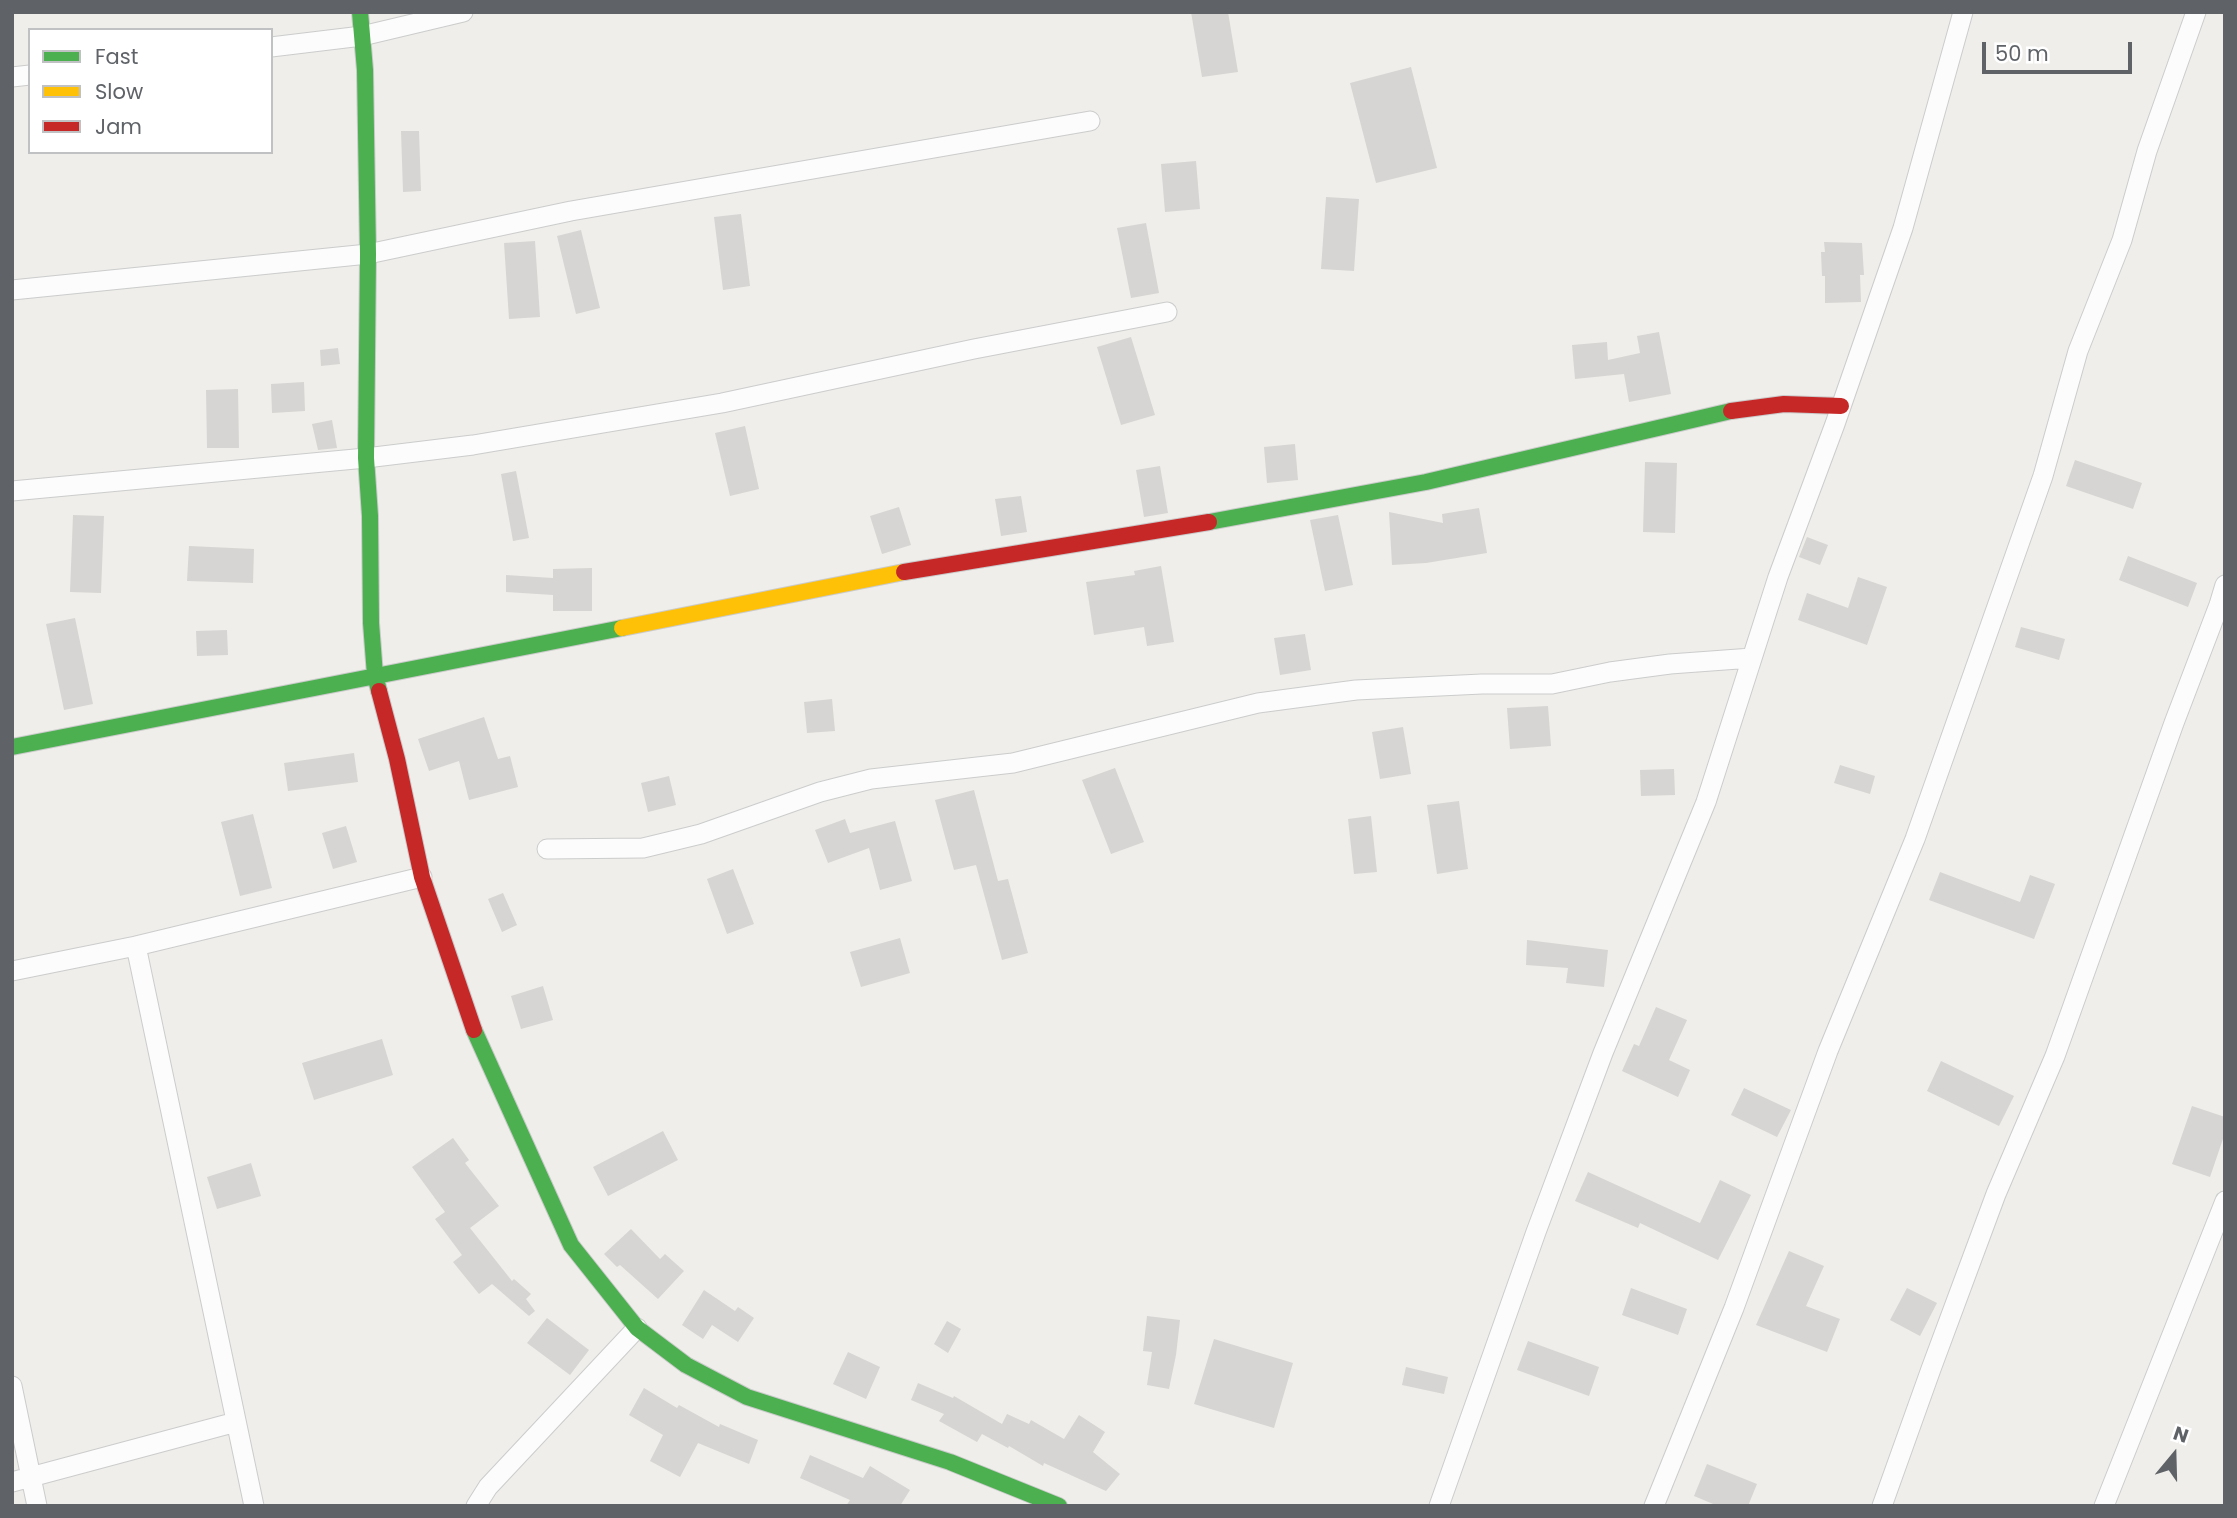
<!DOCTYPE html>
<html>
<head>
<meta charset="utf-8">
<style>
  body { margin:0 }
  #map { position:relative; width:2237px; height:1518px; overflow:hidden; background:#efeeea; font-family:Poppins,sans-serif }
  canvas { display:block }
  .frame { position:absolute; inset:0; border:14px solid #5f6368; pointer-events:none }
  .legend { position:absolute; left:28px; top:28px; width:245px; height:126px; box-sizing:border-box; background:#fff; border:2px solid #bfc1c3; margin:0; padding:9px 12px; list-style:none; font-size:21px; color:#5f6368 }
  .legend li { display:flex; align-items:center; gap:14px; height:35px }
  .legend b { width:35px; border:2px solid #bfc1c3 }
  .north { position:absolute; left:2139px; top:1420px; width:70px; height:70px; -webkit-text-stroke:5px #fff; paint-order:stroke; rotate:19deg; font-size:19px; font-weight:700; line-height:28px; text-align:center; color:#5f6368 }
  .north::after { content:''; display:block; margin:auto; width:24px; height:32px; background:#5f6368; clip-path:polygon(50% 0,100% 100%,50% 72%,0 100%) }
  .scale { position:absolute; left:1982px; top:42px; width:150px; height:32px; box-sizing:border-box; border:4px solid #5f6368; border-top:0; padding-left:9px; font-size:21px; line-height:24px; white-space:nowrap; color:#5f6368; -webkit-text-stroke:5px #fff; paint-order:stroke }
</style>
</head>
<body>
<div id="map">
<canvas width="2237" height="1518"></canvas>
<div class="frame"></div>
<ul class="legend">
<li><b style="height:9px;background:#4caf50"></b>Fast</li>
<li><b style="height:9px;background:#ffc107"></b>Slow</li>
<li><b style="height:9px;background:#c62828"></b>Jam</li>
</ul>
<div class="north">N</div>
<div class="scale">50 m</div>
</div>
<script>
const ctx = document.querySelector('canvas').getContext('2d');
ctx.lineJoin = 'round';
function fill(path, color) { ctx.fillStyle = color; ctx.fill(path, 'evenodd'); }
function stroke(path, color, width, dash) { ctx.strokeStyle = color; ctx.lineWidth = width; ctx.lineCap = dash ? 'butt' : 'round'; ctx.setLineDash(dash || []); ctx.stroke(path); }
fill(new Path2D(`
  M1191 12H1228L1238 72 1202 77Z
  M1411 67 1437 168 1376 183 1350 83Z
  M401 131H419L421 191 403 192Z
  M1196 161 1200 209 1165 212 1161 164Z
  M1326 197 1359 199 1354 271 1321 269Z
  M741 214 750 286 723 290 714 217Z
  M1146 223 1159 293 1131 298 1117 228Z
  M581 230 600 308 576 314 557 236Z
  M535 241 540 317 509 319 504 243Z
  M1824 242 1862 243 1864 275H1860L1861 302 1825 303V276H1822L1821 252H1825Z
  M1659 332 1671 394 1629 402 1624 374 1575 379 1572 345 1607 342 1608 360 1640 353 1637 336Z
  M1131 337 1155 415 1121 425 1097 347Z
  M338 348 340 364 321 366 320 350Z
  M304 382 305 411 272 413 271 384Z
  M238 389 239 448H207L206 390Z
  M332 420 337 448 318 450 312 424Z
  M745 426 759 489 730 496 715 433Z
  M1295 444 1298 480 1267 483 1264 447Z
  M2075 460 2142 483 2133 509 2066 486Z
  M1645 462 1677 463 1675 533 1643 532Z
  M1160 466 1168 513 1144 517 1136 470Z
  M516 471 529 538 513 541 501 474Z
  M1021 496 1027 532 1001 536 995 499Z
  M899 507 911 545 882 554 870 516Z
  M1479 508 1487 553 1426 563 1392 565 1389 512 1443 523 1442 514Z
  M73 515 104 516 101 593 70 592Z
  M1338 515 1353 585 1325 591 1310 520Z
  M1807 537 1828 545 1820 565 1799 557Z
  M189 546 254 549 253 583 187 581Z
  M2128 556 2197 583 2188 607 2119 580Z
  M1161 566 1174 642 1147 646 1144 627 1094 635 1086 582 1135 575 1134 571Z
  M592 568V611H553V595L506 592V575L553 578V569Z
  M1858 577 1887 587 1867 645 1798 620 1807 593 1848 608Z
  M75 618 93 704 64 710 46 624Z
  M2021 627 2065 639 2059 660 2015 647Z
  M227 630 228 655 197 656 196 631Z
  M1305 634 1311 670 1280 675 1274 638Z
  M832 699 835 731 807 733 804 702Z
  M1548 706 1551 746 1510 749 1507 708Z
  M484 717 498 759 510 756 518 787 469 800 459 761 429 771 418 739Z
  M1403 727 1411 774 1380 779 1372 732Z
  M354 753 358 782 288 791 284 763Z
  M1840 765 1875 776 1870 794 1834 783Z
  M1115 768 1144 842 1111 854 1082 780Z
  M1674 769 1675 795 1641 796 1640 770Z
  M669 776 676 805 648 812 641 783Z
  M974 790 998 881 1008 879 1028 953 1002 960 976 865 954 870 935 800Z
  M1459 801 1468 869 1437 874 1427 805Z
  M253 814 272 888 240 896 221 822Z
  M1371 816 1377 872 1354 874 1348 819Z
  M845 819 850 833 895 821 912 881 880 890 869 848 828 863 815 830Z
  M346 826 357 862 333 869 322 833Z
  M733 869 754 924 727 934 707 879Z
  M1940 872 2020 902 2030 875 2055 884 2034 939 1929 900Z
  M503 893 517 925 502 932 488 899Z
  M900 938 910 973 861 987 850 952Z
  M1527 940 1608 950 1604 987 1566 983 1568 968 1526 965Z
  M543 986 553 1020 521 1029 511 996Z
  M1656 1007 1687 1020 1669 1060 1690 1070 1678 1097 1622 1071 1634 1044 1639 1046Z
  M382 1039 393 1075 314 1100 302 1063Z
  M1941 1061 2014 1096 1999 1126 1927 1091Z
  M1744 1088 1791 1110 1777 1137 1731 1115Z
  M2192 1106 2225 1117V1133L2210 1177 2172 1164Z
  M663 1131 678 1160 608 1196 593 1167Z
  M453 1138 469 1160 465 1163 499 1206 470 1228 512 1281 514 1279 531 1294 526 1299 535 1311 529 1316 492 1284 479 1294 453 1262 462 1255 435 1219 445 1212 412 1167Z
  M251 1163 261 1196 217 1209 207 1177Z
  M1588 1172 1700 1223 1720 1180 1751 1195 1718 1260 1640 1223 1638 1228 1575 1201Z
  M631 1229 660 1259 665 1254 684 1271 658 1299 620 1265 617 1267 604 1254Z
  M1789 1251 1824 1266 1806 1306 1840 1319 1827 1352 1756 1325Z
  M1631 1288 1687 1309 1678 1335 1622 1315Z
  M1907 1288 1937 1303 1920 1336 1890 1320Z
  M704 1290 735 1311 738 1307 754 1318 738 1342 712 1325 703 1339 682 1325Z
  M1147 1316 1180 1320 1176 1355 1169 1389 1147 1385 1152 1352 1143 1351Z
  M547 1318 589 1350 570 1375 527 1343Z
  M947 1321 961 1329 948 1353 934 1344Z
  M1214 1339 1293 1363 1274 1428 1194 1404Z
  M1528 1341 1599 1367 1589 1396 1517 1370Z
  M848 1352 880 1367 866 1399 833 1384Z
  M1406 1367 1448 1377 1444 1394 1402 1385Z
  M918 1383 953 1398 954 1396 1002 1424 1007 1414 1029 1424 1031 1420 1064 1439 1079 1415 1105 1432 1093 1452 1120 1474 1106 1491 1044 1463 1043 1466 1009 1446 1008 1448 982 1434 977 1442 939 1421 944 1414 911 1400Z
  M644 1388 677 1408 679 1405 719 1427 720 1424 758 1440 749 1464 698 1443 680 1477 650 1461 663 1435 629 1415Z
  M810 1455 863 1478 870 1466 910 1490 900 1506H846L850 1500 800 1478Z
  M1707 1464 1757 1484 1748 1506H1718L1694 1496Z`), '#d6d5d3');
const street = new Path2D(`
  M271 47 362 36 463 12
  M12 77 30 75
  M12 290 368 254 571 211 1090 121
  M12 491 366 458 473 445 722 403 974 349 1167 312
  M547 849 643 848 701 834 820 792 871 779 1013 763 1258 703 1356 690 1482 684H1552L1610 672 1670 664 1752 658
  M12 971 136 946
  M12 1386 37 1506
  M12 1482 236 1422
  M254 1506 136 946 422 877
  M476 1506 488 1487 637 1328
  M1439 1506 1536 1232 1603 1053 1706 802 1778 577 1835 424 1903 228 1963 12
  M1654 1506 1734 1308 1828 1051 1915 839 2043 476 2078 351 2122 240 2147 151 2196 12
  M1882 1506 1931 1369 1996 1194 2055 1056 2174 723 2219 605 2225 585
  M2104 1506 2225 1201`);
const fast = new Path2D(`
  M360 12 365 70 368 254 366 458 370 516 371 623 375 675 379 691
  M1209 522 1426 482 1731 411
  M12 747 622 628
  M474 1030 571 1245 637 1328 686 1365 747 1397 950 1462 1059 1506`);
const slow = new Path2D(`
  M622 628 904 572`);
const jam = new Path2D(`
  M1731 411 1784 404 1841 406
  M904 572 1209 522
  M379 691 397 759 422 877 474 1030`);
stroke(street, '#cbcccc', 21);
stroke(fast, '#cacacb', 18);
stroke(slow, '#cacacb', 18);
stroke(jam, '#cacacb', 18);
stroke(street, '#fdfcfc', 19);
stroke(fast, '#4caf50', 16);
stroke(slow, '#ffc107', 16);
stroke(jam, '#c62828', 16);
</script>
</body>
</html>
